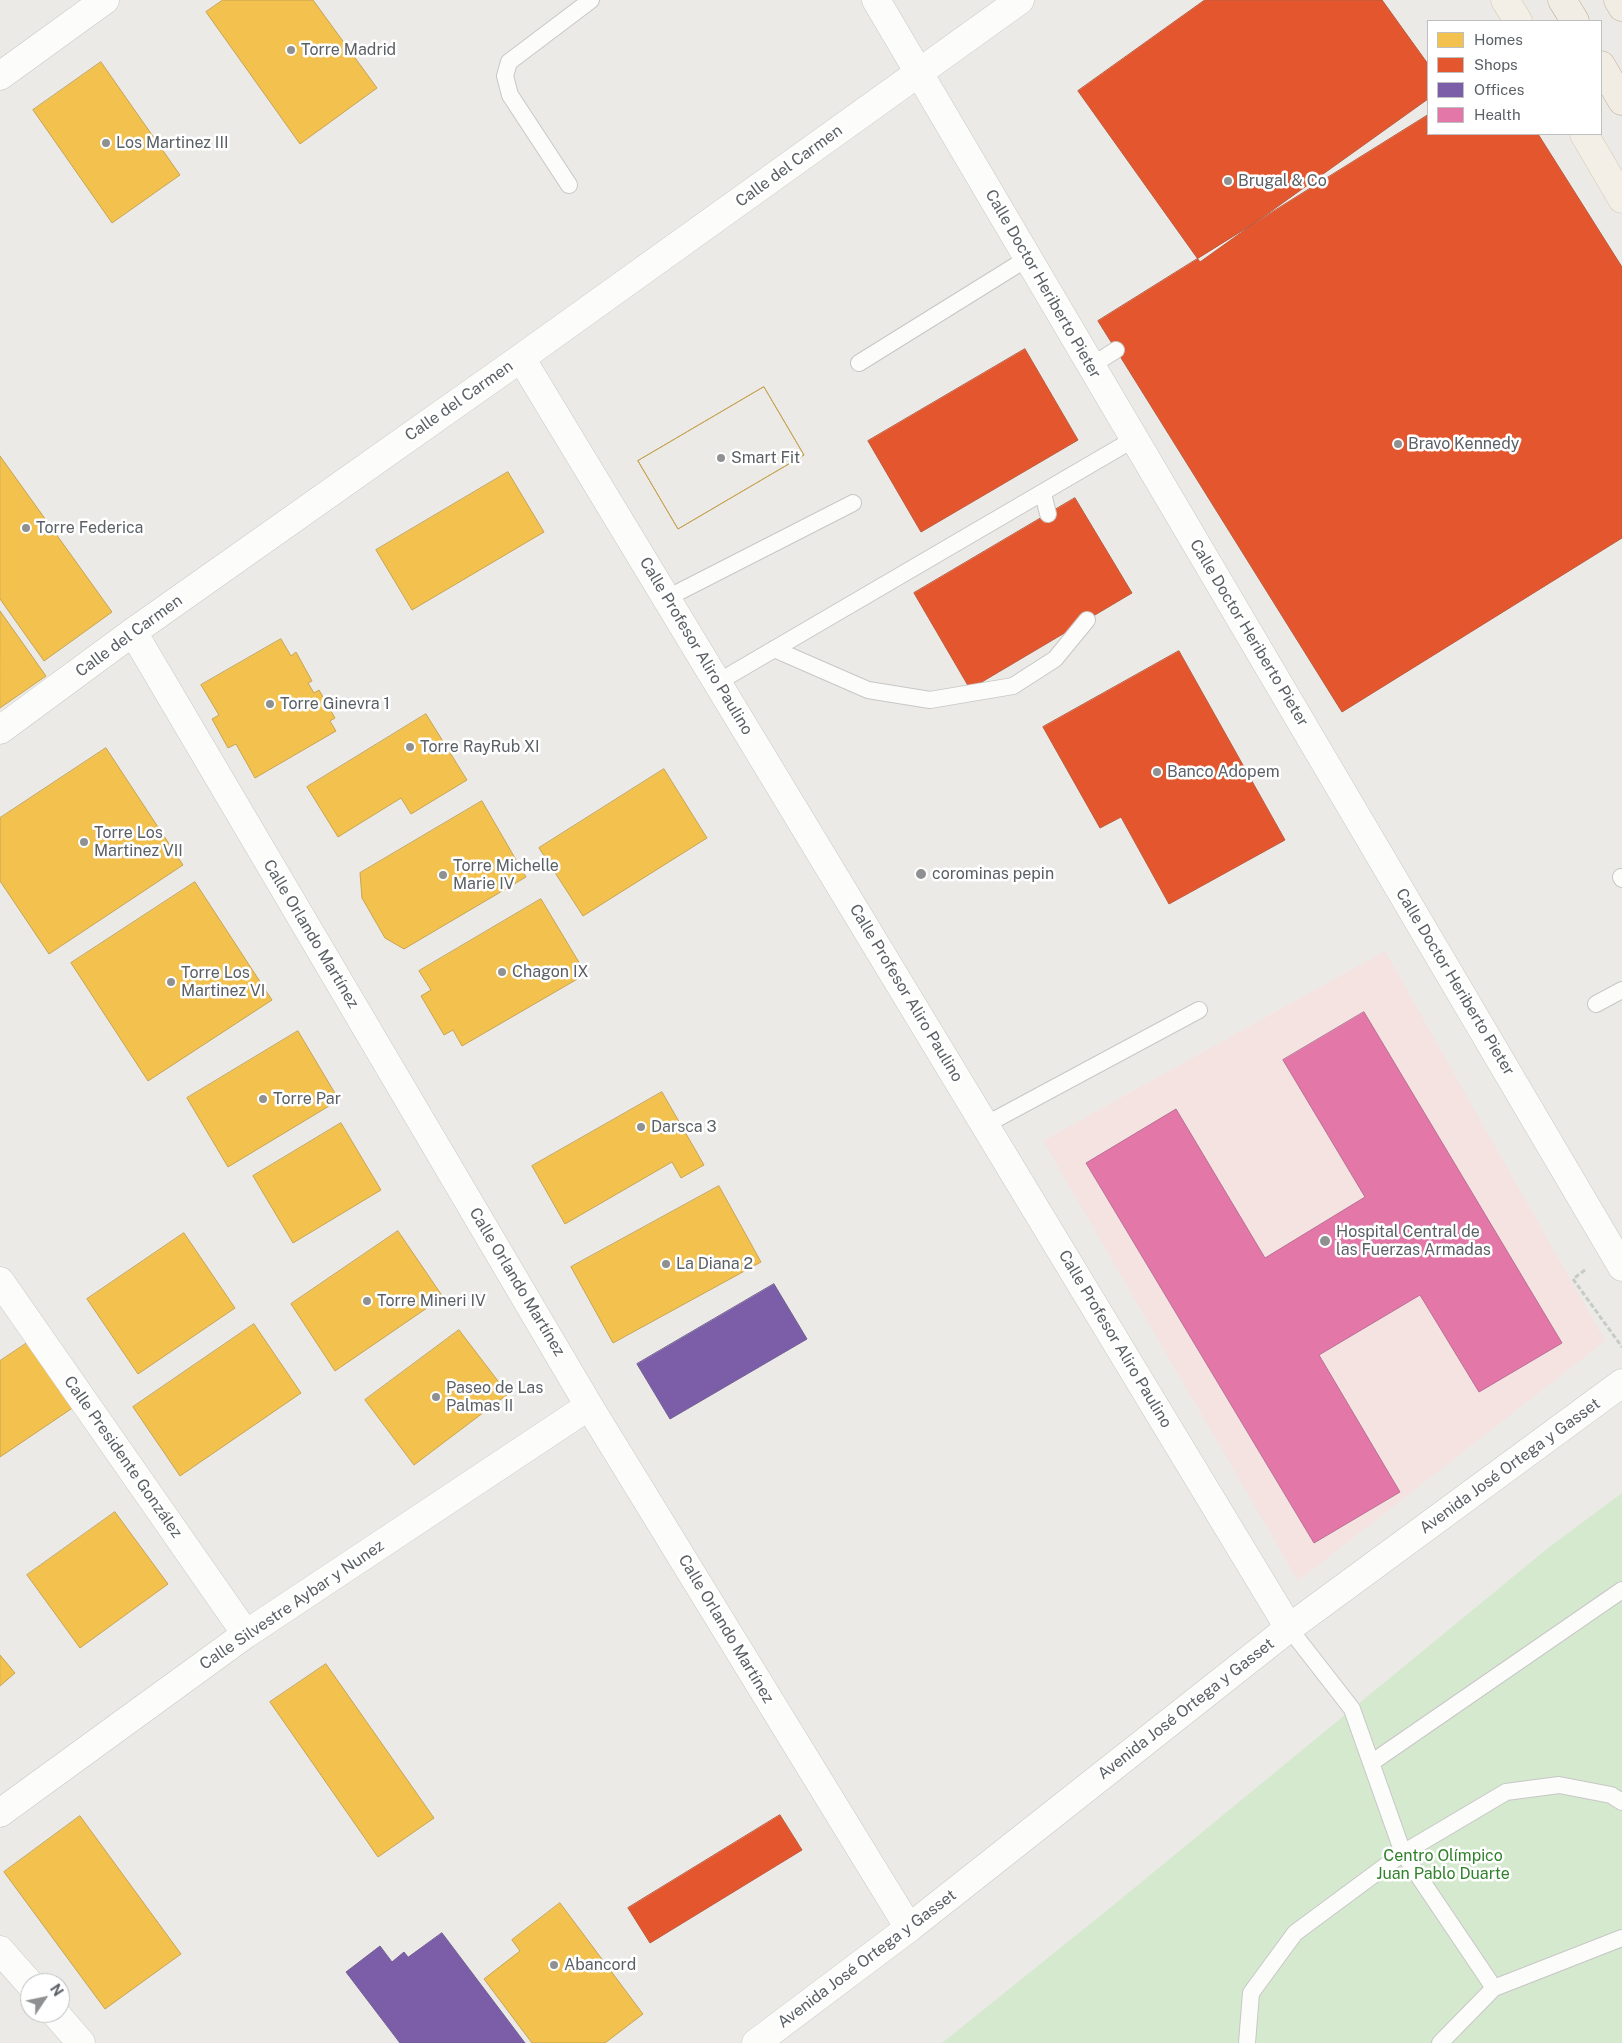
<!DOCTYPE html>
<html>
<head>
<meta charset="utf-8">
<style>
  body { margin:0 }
  #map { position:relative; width:1622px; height:2043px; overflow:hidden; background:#eceae6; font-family:"Public Sans",sans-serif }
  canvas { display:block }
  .legend { position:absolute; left:1427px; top:20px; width:175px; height:115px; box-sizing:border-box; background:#fff; border:1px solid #bdbfc1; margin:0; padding:6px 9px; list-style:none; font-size:15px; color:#5b6065 }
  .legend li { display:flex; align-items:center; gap:10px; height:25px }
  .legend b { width:25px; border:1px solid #bdbfc1 }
  .north { position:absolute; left:20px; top:1973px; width:50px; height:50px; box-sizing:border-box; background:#fff; border:1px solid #bdbfc1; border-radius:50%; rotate:56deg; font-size:14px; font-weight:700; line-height:20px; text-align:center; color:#5b6065 }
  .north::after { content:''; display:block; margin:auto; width:18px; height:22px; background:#8e9092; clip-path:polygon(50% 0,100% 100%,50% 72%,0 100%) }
</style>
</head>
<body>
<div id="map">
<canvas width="1622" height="2043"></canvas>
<ul class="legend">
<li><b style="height:14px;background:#f2c14e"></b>Homes</li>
<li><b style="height:14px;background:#e4572e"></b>Shops</li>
<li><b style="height:14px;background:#7b5ea7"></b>Offices</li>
<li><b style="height:14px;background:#e377a8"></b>Health</li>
</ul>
<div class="north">N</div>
</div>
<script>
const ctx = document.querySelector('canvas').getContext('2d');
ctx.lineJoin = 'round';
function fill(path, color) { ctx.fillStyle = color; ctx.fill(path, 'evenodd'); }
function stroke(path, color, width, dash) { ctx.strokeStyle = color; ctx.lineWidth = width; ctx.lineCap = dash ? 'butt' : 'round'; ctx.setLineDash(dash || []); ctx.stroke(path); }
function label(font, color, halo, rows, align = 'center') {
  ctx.font = font + ' "Public Sans",sans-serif'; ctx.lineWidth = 5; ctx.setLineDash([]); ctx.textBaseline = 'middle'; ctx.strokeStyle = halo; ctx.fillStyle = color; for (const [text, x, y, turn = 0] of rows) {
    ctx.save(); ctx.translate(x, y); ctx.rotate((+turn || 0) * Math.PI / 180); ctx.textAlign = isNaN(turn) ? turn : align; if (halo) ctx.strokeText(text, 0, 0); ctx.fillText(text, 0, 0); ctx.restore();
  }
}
fill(new Path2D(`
  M1385 951 1605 1341 1298 1581 1043 1141Z`), '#f5e3e2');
fill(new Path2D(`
  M1622 1493V2043H942L1116 1903 1548 1548Z`), '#d5e9cf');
const homes = new Path2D(`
  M223 0H313L377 88 300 144 206 12Z
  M101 62 180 175 112 223 33 110Z
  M764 387 804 455 678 529 638 461Z
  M764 387 804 455 678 529 638 461Z
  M0 456 112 612 44 661 0 599Z
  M508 472 544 532 412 610 376 550Z
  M0 611 46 676 0 708Z
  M281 639 291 656 296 652 312 681 308 683 314 693 319 690 335 718 330 721 336 731 255 778 236 744 228 748 212 719 219 715 201 685Z
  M426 714 467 780 411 814 401 798 338 837 307 787Z
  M106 748 183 865 49 954 0 881V818Z
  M664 769 707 838 583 916 539 848Z
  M482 801 526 877 404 949 385 938 362 898 360 873Z
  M195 882 272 1000 148 1081 71 963Z
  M541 899 586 974 462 1046 453 1030 444 1035 421 996 431 990 419 971Z
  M298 1031 339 1100 228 1167 187 1098Z
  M662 1092 704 1165 681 1178 672 1162 565 1224 532 1166Z
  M341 1123 381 1190 293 1243 253 1176Z
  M719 1186 761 1262 613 1343 571 1267Z
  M398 1231 443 1297 335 1371 291 1304Z
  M184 1233 235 1308 138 1374 87 1299Z
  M254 1324 301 1393 180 1476 133 1407Z
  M459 1330 508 1394 414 1465 365 1400Z
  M33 1339 77 1405 0 1457V1361Z
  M115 1512 168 1584 80 1648 27 1575Z
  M0 1655 15 1673 0 1686Z
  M326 1664 434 1818 378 1857 270 1702Z
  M80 1816 181 1954 105 2009 4 1872Z
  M560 1903 643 2014 605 2043H532L484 1979 520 1951 512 1940Z`);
fill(homes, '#f2c14e');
stroke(homes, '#c5a455', 1);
const shops = new Path2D(`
  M1205 0H1382L1428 64V99L1200 262 1078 91Z
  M1428 115V134H1538L1622 267V538L1342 712 1098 321Z
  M1025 349 1078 440 921 532 868 441Z
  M1075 498 1132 593 970 689 914 593Z
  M1179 651 1285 840 1169 904 1121 817 1100 828 1043 727Z
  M780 1815 802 1850 650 1943 628 1908Z`);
fill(shops, '#e4572e');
stroke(shops, '#bb5a3e', 1);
const offices = new Path2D(`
  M774 1284 807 1339 670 1419 637 1364Z
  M442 1933 525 2043H400L346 1972 380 1946 392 1962 404 1952 408 1957Z`);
fill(offices, '#7b5ea7');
stroke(offices, '#715f93', 1);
const health = new Path2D(`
  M1364 1012 1562 1343 1479 1392 1420 1295 1319 1355 1400 1492 1314 1543 1086 1163 1176 1109 1265 1258 1365 1197 1283 1060Z`);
fill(health, '#e377a8');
stroke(health, '#ba7094', 1);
const service = new Path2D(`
  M569 185 510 95 505 76 509 62 591 0
  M859 363 1028 258
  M1091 366 1116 350
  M1043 493 1048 514
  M667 598 853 503
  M774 649 868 690 930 700 1013 686 1055 659 1087 620
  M718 682 1134 439
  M1621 877 1622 879
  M1596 1004 1622 990
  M985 1125 1199 1010
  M1289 1628 1352 1709 1403 1853 1494 1988
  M1371 1763 1622 1590
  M1247 2043 1251 1993 1295 1933 1403 1853 1506 1792 1559 1785 1611 1795 1622 1802
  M1440 2043 1494 1988 1622 1938`);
const minor = new Path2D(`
  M876 0 1622 1267
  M0 76 105 0
  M521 358 1289 1628
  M133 632 589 1406 909 1928
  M0 730 133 632 521 358 1020 0
  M0 1281 246 1634
  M0 1813 246 1634 589 1406
  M0 1950 30 1984
  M55 2013 81 2043`);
const secondary = new Path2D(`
  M756 2043 909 1928 1289 1628 1622 1383`);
const primary = new Path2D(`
  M1505 0 1518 21
  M1584 134 1622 199`);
const trunk = new Path2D(`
  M1562 0 1575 21
  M1618 0 1622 7
  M1601 65 1622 101`);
stroke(service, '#c7c7c6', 18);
stroke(minor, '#c7c7c6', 29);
stroke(secondary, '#c8c8c8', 29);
stroke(primary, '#d6c8b2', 29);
stroke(trunk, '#c4af93', 29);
stroke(new Path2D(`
  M1585 1270 1573 1279 1622 1347`), '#c5ccc8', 3, [5, 2.5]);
stroke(service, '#fcfcfb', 16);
stroke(minor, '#fcfcfb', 28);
stroke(secondary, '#fcfcfb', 28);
stroke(primary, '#f3efe7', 28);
stroke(trunk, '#f1ece4', 28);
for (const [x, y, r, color] of [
  [291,50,5,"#8e9092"],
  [106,143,5,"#8e9092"],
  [1228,181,5,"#8e9092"],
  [1398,444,5,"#8e9092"],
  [721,458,5,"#8e9092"],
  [26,528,5,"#8e9092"],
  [270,704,5,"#8e9092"],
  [410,747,5,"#8e9092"],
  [1157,772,5,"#8e9092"],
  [84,842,5,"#8e9092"],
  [921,874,6,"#8e9092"],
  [443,875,5,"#8e9092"],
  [502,972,5,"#8e9092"],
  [171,982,5,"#8e9092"],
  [263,1099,5,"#8e9092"],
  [641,1127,5,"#8e9092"],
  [1325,1241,6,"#8e9092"],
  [666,1264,5,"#8e9092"],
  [367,1301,5,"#8e9092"],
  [436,1397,5,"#8e9092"],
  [554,1965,5,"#8e9092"]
]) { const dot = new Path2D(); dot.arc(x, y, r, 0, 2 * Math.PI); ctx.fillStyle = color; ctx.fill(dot); stroke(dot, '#fff', 2); }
label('16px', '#5b6065', '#fff', [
  ["Torre Madrid",301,50],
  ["Los Martinez III",116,143],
  ["Brugal & Co",1238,181],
  ["Bravo Kennedy",1408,444],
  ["Smart Fit",731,458],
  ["Torre Federica",36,528],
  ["Torre Ginevra 1",280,704],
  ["Torre RayRub XI",420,747],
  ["Banco Adopem",1167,772],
  ["Torre Los",94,833],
  ["Martinez VII",94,851],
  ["Torre Michelle",453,866],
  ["Marie IV",453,884],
  ["corominas pepin",932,874],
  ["Chagon IX",512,972],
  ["Torre Los",181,973],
  ["Martinez VI",181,991],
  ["Torre Par",273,1099],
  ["Darsca 3",651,1127],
  ["Hospital Central de",1336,1232],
  ["las Fuerzas Armadas",1336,1250],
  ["La Diana 2",676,1264],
  ["Torre Mineri IV",377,1301],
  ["Paseo de Las",446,1388],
  ["Palmas II",446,1406],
  ["Abancord",564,1965]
], 'left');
label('16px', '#5b6065', '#fff', [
  ["Calle del Carmen",789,166,-36],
  ["Calle Doctor Heriberto Pieter",1043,284,60],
  ["Calle del Carmen",459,401,-35],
  ["Calle Doctor Heriberto Pieter",1249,633,59],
  ["Calle del Carmen",129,636,-36],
  ["Calle Profesor Aliro Paulino",696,646,59],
  ["Calle Orlando Martínez",311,934,59],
  ["Calle Doctor Heriberto Pieter",1455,982,59],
  ["Calle Profesor Aliro Paulino",906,993,59],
  ["Calle Orlando Martínez",517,1282,59],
  ["Calle Profesor Aliro Paulino",1115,1339,59],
  ["Calle Presidente González",123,1457,55],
  ["Avenida José Ortega y Gasset",1510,1466,-36],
  ["Calle Silvestre Aybar y Nunez",292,1605,-34],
  ["Calle Orlando Martínez",726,1629,59],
  ["Avenida José Ortega y Gasset",1186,1709,-38],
  ["Avenida José Ortega y Gasset",867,1959,-37]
]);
label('16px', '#32822d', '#fff', [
  ["Centro Olímpico",1443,1856],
  ["Juan Pablo Duarte",1443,1874]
]);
</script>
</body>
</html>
